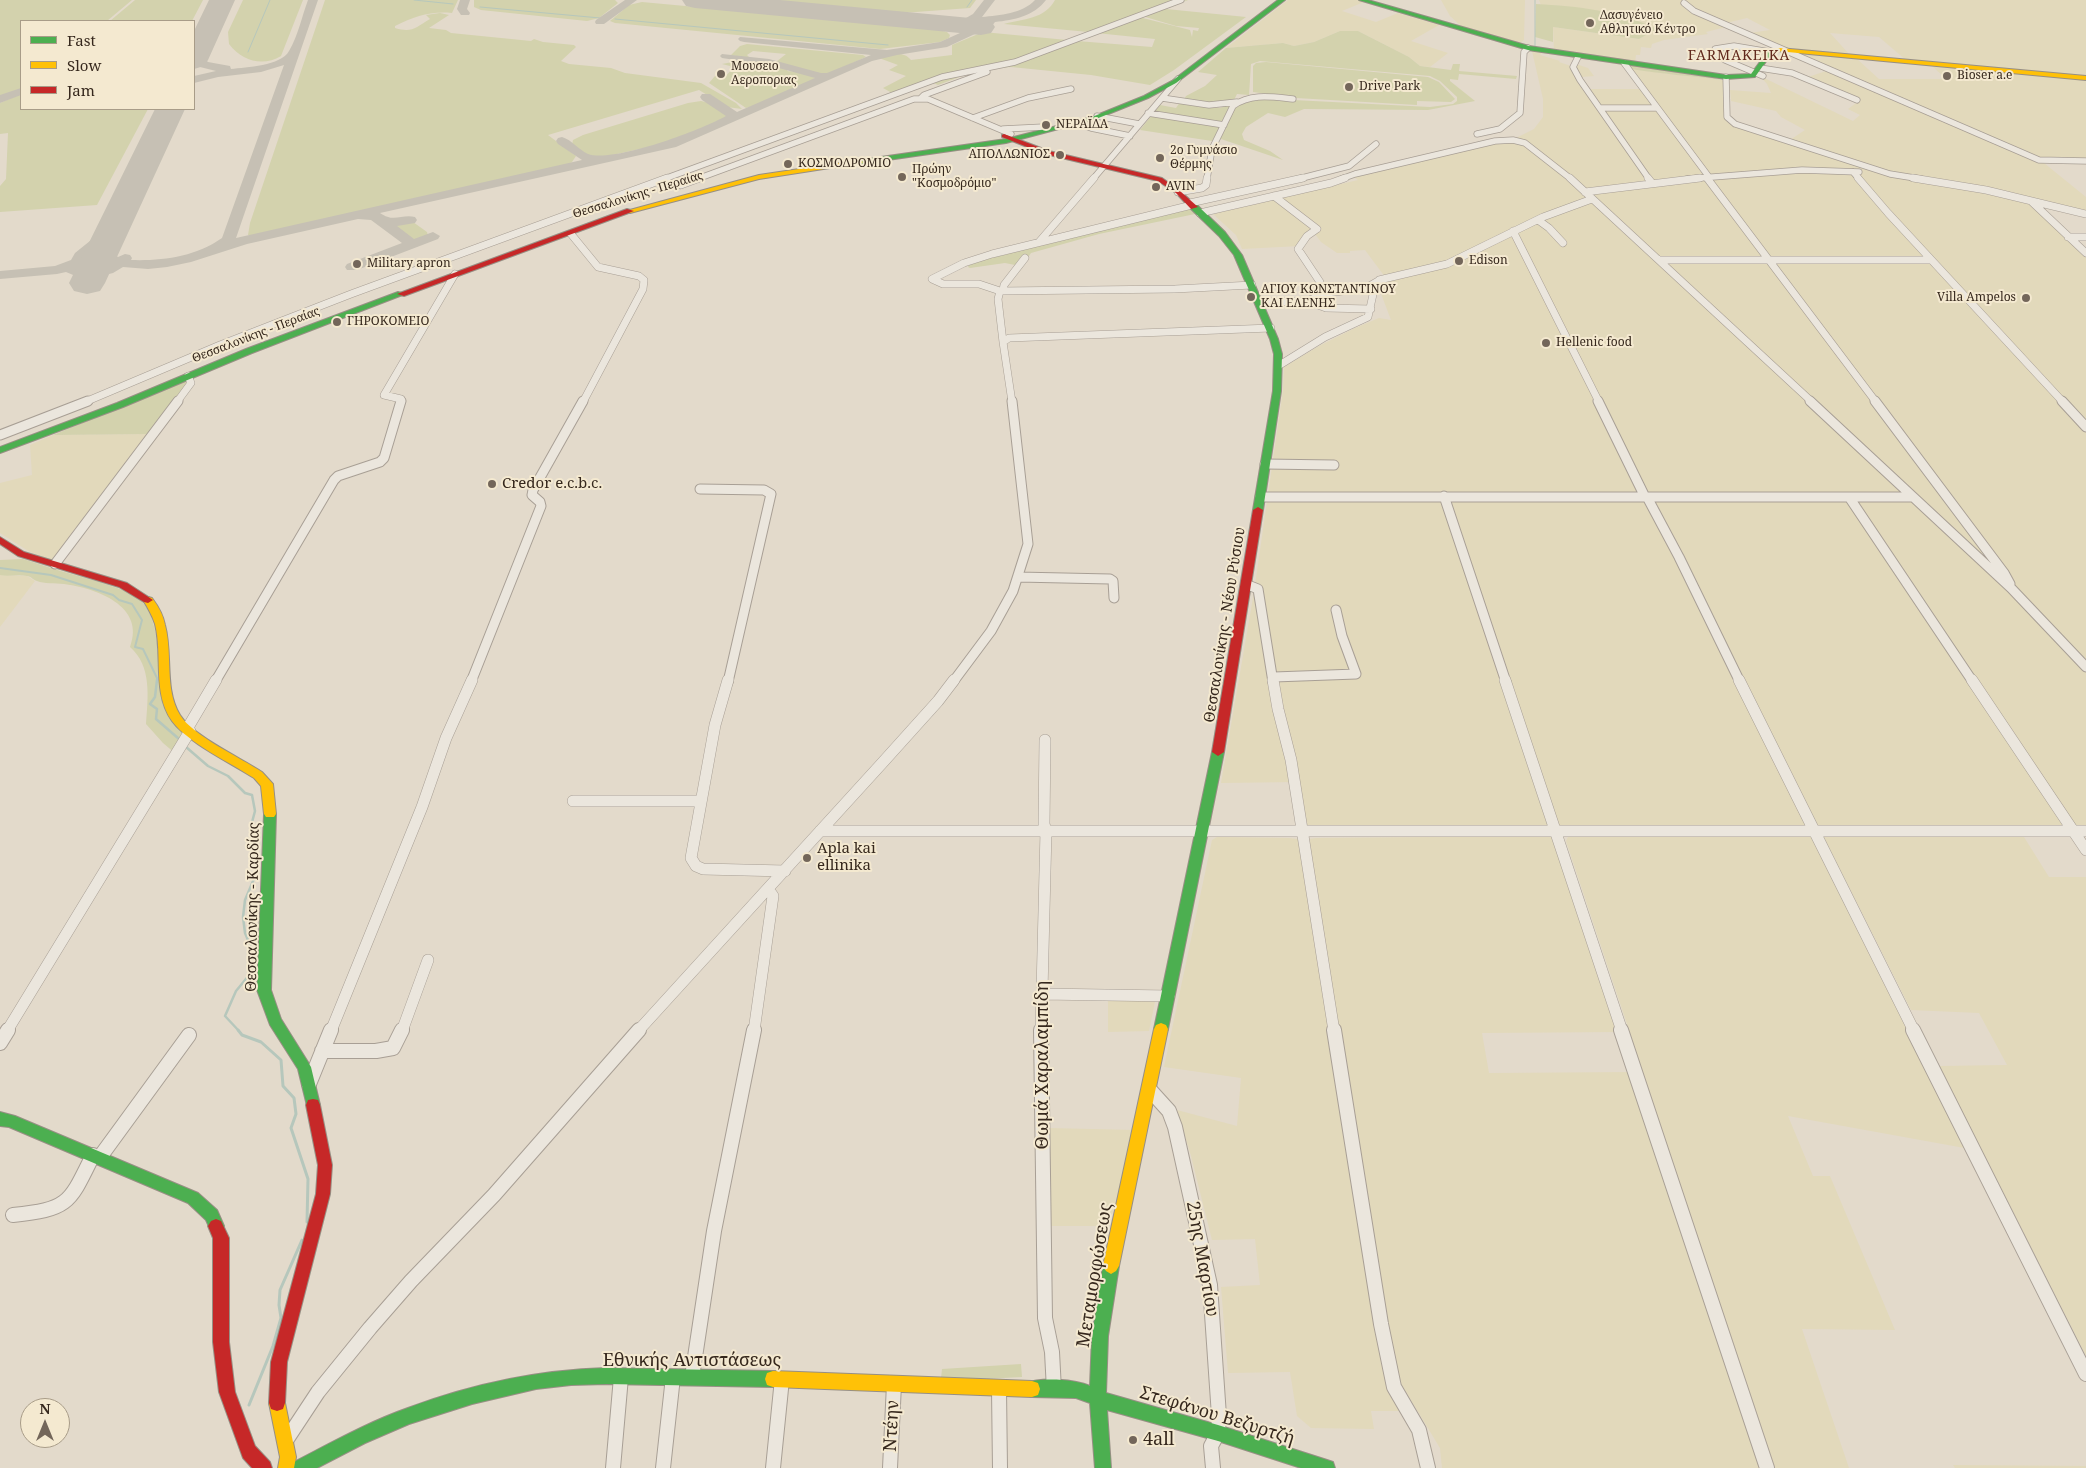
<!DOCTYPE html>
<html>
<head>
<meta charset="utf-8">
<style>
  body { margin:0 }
  #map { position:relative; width:2086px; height:1468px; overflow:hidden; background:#e3dacb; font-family:"Noto Serif",serif }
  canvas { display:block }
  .legend { position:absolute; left:20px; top:20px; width:175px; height:90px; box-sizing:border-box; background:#f4e9d0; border:1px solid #a89c88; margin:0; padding:6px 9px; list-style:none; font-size:15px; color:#36281d }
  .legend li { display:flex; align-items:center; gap:10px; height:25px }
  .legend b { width:25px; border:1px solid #a89c88 }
  .north { position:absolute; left:20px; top:1398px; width:50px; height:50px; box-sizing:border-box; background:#f4e9d0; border:1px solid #a89c88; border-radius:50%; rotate:0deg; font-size:14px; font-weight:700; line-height:20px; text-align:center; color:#36281d }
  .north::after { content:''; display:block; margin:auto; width:18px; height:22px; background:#73665a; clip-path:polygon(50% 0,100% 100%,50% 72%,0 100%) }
</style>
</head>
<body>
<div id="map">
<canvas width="2086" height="1468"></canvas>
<ul class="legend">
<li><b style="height:6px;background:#4caf50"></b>Fast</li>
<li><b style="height:6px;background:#ffc107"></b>Slow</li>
<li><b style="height:6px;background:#c62828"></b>Jam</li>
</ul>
<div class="north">N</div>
</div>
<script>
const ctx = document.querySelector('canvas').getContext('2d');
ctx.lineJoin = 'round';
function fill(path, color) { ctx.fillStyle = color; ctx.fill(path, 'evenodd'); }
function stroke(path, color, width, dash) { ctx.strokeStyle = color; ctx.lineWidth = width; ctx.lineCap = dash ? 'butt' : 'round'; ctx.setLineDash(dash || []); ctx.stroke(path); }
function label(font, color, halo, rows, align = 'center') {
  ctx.font = font + ' "Noto Serif",serif'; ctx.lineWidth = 4; ctx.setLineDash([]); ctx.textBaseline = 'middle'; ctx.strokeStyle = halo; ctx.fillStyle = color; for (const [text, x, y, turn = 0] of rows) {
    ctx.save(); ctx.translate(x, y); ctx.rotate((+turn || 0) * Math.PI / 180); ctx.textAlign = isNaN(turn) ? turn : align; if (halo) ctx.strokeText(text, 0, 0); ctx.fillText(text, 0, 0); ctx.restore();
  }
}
fill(new Path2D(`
  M1288 0H1358L1364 2 1342 11 1376 22 1398 13 1439 25 1411 41 1448 53 1430 67 1420 66 1409 57 1358 31H1340L1314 42 1294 46 1283 43 1226 48Z
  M1441 0H1525L1524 40 1518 44 1473 33 1460 25 1450 16Z
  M1539 0H2086V77L1907 61 1879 37 1830 33 1850 55 1784 48 1750 33 1770 30 1747 18 1726 23V27L1706 32 1708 34 1664 40 1652 44 1651 48 1641 47 1640 55H1636L1635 63 1554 52 1553 27 1639 39 1657 29 1562 6 1541 5Z
  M1532 51 1542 53 1540 55 1560 61 1559 62 1571 66 1576 64 1588 68 1594 76 1582 77 1590 89H1646L1631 69 1722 80 1725 83V119L1879 173 2032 203 2086 253V825L1305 827 1296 782 1221 783 1254 592 1283 390 1284 367 1319 346 1355 328 1379 318 1391 320 1380 291 1381 287 1388 281 1365 250 1350 251V253H1337L1321 242 1312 230 1300 246 1242 249 1236 235 1213 214 1358 180 1354 177 1516 138 1534 129 1543 117V99Z
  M1788 51 1856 58 1879 79H1946L1930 64 2086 80V161H2047Z
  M1829 70 2044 163 2086 197V213L1900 175 1790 140 1805 130 1781 117 1776 111 1731 101 1730 90 1771 93 1767 84 1760 76 1853 121 1860 115 1848 109 1859 101 1805 78Z
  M152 434 57 559 51 560 30 552 0 533V483L32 475 30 445 53 435Z
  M0 575 27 576 35 581 0 627Z
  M1552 836 1621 1032 1482 1033 1489 1073 1635 1072 1764 1468H1442L1440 1448 1401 1384 1396 1371 1308 843 1309 839 1316 838Z
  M1823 836 2024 837 2049 877H2086V1356L1939 1066 2007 1065 1979 1013 1911 1010Z
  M1217 837 1289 838 1297 839 1301 843 1402 1411H1371L1374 1429 1311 1428 1297 1416 1290 1372 1228 1373 1221 1287 1260 1285 1255 1239 1212 1240 1191 1156 1177 1110 1237 1126 1241 1078 1164 1067 1212 840Z
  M1568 837H1812L1970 1149 1788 1116 1813 1176H1830L1895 1330 1802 1329 1849 1468H1775L1566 841Z
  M1108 996 1156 997 1149 1031 1108 1032Z
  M1047 1128 1136 1130 1109 1226H1048Z
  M1953 1465 2086 1466V1468H1955Z`), '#e2d9bb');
fill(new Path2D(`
  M0 0H132L107 21H21V89L0 97Z
  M135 0H203L192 21H110Z
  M243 0H303L281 56C263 67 242 61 229 44L228 32Z
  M325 0H458L452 13C431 11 415 16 395 26V28C412 33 415 28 430 19L426 15 440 13 449 15 429 28 446 30 451 33 531 41 534 39 543 42 574 45 576 47 561 61 569 64 611 68 625 73 701 83 736 103 742 109 727 107 699 90 548 135 576 156 572 162 565 166 255 236 248 235 250 223Z
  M474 0H615L618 3 599 18 587 21 481 10 474 7Z
  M763 0H976L970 8 902 13Z
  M1055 0H1175L1088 32 1004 24C1023 19 1045 19 1055 0Z
  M1186 0H1188L1166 9 1246 17 1174 70 1150 85 1091 75 1011 67 981 69 938 85 931 82 957 73 1007 65 1077 41 1152 47 1155 39 1096 33 1139 17 1190 30 1192 37 1193 30 1198 31 1199 28 1176 26 1142 16Z
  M642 2 934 29 947 32 950 35 949 38 940 42 880 49 615 23 610 21 629 5Z
  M1536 4C1578 6 1619 11 1657 29L1639 39 1553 27V42L1535 37Z
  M1340 31H1358L1409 57 1420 66 1451 70 1453 64H1460L1459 71 1517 76 1516 79 1459 74 1458 80 1450 79V81L1475 101 1428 110 1304 109 1285 117 1268 113 1246 127 1242 134 1244 140 1270 151 1283 160 1218 138 1235 105 1244 101 1274 99 1430 107 1453 104 1457 101V97L1440 81 1430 76 1260 61 1251 64 1249 95 1237 94 1233 102 1226 105 1183 101 1186 96 1205 86 1217 75 1198 72 1226 48 1283 43 1294 46 1314 42Z
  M983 32 1067 40 1003 64 892 93 883 88 906 76 889 70 898 65 879 58C889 55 903 50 911 60L952 55V45Z
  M747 44 863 55 866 57 826 75H822L776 62 786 54 753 51 747 55 749 57 747 58 731 55 740 46Z
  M743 60 759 62 758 64 766 63 785 67 788 69 787 71C797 72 809 69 816 80L756 106 746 108 709 83 715 76 725 77 732 69 730 66 722 64Z
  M1266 62 1428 77 1439 82 1455 99 1451 102 1417 101V105L1296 98 1253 92V66L1256 63Z
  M1628 65 1708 76 1722 80C1692 76 1661 74 1631 69Z
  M21 94V109H148L97 205 0 212V186L6 179 8 133 0 134V103Z
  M701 101 714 104 726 111 727 116 722 121 667 143 608 156H588L572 145 573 140 583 135 688 103Z
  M1180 102 1220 108 1232 104 1221 125 1153 113 1160 105 1176 108Z
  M1152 115 1222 126 1212 141 1140 130Z
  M1190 209 1195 214 1099 234 1031 253 1029 256H1022L1015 265 1005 263 970 268 968 267 970 263Z
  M405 221 413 222 427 232 428 236C416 246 402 237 393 227L397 223Z
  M195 377 152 434 53 435Z
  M23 559C47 567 71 574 96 581 110 586 125 589 138 598 163 616 156 672 163 699 167 715 175 726 186 738L176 754 163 743 146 724C148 697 152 666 130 647 146 606 96 588 64 584 55 583 44 584 37 581 33 580 31 576 27 576 18 574 9 577 0 575V560Z
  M1021 1364 1022 1377 964 1380 941 1378 942 1369Z`), '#d3d2ad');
stroke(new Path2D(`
  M414 0 453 4
  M1535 0V48
  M480 7 600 18
  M967 7 972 0
  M615 19 888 45
  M248 52 270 0`), '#b6c7bc', 1);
stroke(new Path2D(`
  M0 568 51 575 113 595 119 600 132 604 142 620 135 647 143 649 157 678V682`), '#b6c7bc', 2);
stroke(new Path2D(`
  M157 680 155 697 150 704 157 709 156 719 179 739
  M186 747 208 766 228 776 245 793 252 795 255 811 251 826 258 862 256 874 245 900 243 917 245 933 254 954 255 964 250 974 236 991 225 1016 239 1031`), '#b6c7bc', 2.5);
stroke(new Path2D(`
  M238 1030 242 1035 261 1042 281 1060 283 1086 294 1098 296 1114 291 1128 308 1179 307 1222
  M249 1405 273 1346 281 1318 279 1305 280 1290 302 1240`), '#b6c7bc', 3);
fill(new Path2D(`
  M308 0H318L236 238 582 160 558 144 556 141 558 138 562 137C572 140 579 150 588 154 614 163 701 130 726 116L702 100 700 97 702 94H710L737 112 815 78 768 65 722 58 720 56 722 54 769 59 821 73H827L871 55 744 42 740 41 738 39 740 37 887 50 940 42 980 24H914L910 23 909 21 910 19 966 18 973 14 984 0H995L982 17C1000 15 1022 14 1035 0H1046C1034 16 1014 20 995 22L992 26 947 47 897 55 872 61 676 147 380 213C394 223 401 214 415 217L417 220 415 223 397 226 414 239 433 232 440 236 438 239 357 270H347L345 267 347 264 402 243 371 220 358 219 247 244 191 262 167 267 148 269 123 267 113 273 93 278 78 277 66 272 57 274 0 279V271L55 266 71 260 75 253 106 228 111 227 118 231 110 239 113 242 112 253 118 257 125 254 130 255 132 258 131 260C162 261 195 257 222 238L284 65 261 72 218 77 194 83V76L216 71 200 67 194 63V53L199 54 208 62 230 66 231 69C246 67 281 66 289 51 298 36 302 16 308 0ZM98 248V255L109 264 93 269 80 268 91 260 88 257Z
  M460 0H470L467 9 470 13 469 15H461L457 9Z
  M625 0H637L604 24H596L595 22 596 20Z
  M21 88V95L0 103V95Z`), '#c6c0b4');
fill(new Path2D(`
  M209 0H235L208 60 204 66 194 69V31Z
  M682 0H780L981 19 991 21 995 27 991 33 981 35 695 8 686 6Z
  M155 109H185L105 283 100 291 87 294 74 291 69 283Z`), '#c6c0b4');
const streetFar4 = new Path2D(`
  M1684 3 1694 11 2039 160 2086 161
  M1578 57 1573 67 1580 80 1649 179
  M1624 63 1709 177
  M1760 68 1792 73 1857 100
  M1763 76 1725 60 1714 52 1715 49 1734 46 1770 52
  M1726 77 1727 117 1735 124 1890 174 1921 179
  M921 98 924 95 987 72
  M1162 98 1209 105 1237 102
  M1600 108H1657
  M1148 113 1224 125
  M1097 116 1139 124
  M973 118 1028 98 1071 89
  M1078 123 1091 128 1130 136
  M1003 129 1044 127
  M1477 134 1500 129 1520 113 1524 52 1528 48
  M1853 172 1859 179
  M1706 177 1708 179
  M664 179 942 77 1015 62 1181 0
  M697 179 914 99H928L1011 134
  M1093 179 1178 79
  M1207 179 1212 149 1233 106C1251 93 1272 97 1293 99
  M1298 179 1349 166 1376 144
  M1341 179 1355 174 1495 141 1513 140 1525 143 1571 179
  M1687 179 1802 170 1859 172`);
const streetFar3 = new Path2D(`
  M1570 178 1812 402
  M1648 178 1652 183
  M1707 178 1876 402
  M1858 178 1888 213 2063 402
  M1913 178 1986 190 2086 214
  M681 185 700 178
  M1178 192 1202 188 1206 185 1207 178
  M1585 192 1700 178
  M1274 196 1317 229 1307 236 1298 249 1320 282 1322 295
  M2032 202 2086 253
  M1190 203 1303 178
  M1192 205 992 254 964 263 932 279 943 284H979L1000 291 1175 289 1252 285
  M1200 213 1331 183 1345 178
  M1538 220 1549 228 1563 243
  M1513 231 1599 402
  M571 234 598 267 639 276 644 280 643 289 583 402
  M2068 237H2086
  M1039 242 1094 178
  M1660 260H1931
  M1003 290 1004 285 1025 258
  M1000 291 998 299 1003 342
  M1307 301 1326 308 1371 309
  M1259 302 1307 301 1327 293 1366 288 1378 281
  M1278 366 1325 337 1368 317 1374 290 1379 280 1447 264 1543 217 1592 199
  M85 402 220 345 351 294 667 178
  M177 402 191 383 188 376
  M401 402V399L384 395 455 274
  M1012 402 1003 342 1009 338 1271 328`);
const streetFar2 = new Path2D(`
  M1598 401 1645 497
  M1810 401 2011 588 2086 667
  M1875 401 2004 573 2010 584
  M2062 401 2086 427
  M0 435 88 401
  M1265 464 1334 465
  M700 489 764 490 771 494 728 682
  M1444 496 1506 682
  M1260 497H1912
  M1647 497 1679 557 1740 682
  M1849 497 1973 682
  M55 564 178 401
  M1018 577 1110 579 1113 581 1114 598
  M1248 585 1258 589 1273 682
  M1274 677 1356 674 1342 636 1336 610
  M215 682 334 480 338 476 380 462 384 458 401 401
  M471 682 541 506 540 502 532 495 533 490 583 401
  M953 682 991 631 1013 591 1028 544 1012 401`);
const streetFar1 = new Path2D(`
  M728 680 715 725 691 858 696 866 703 869 785 871
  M1273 680 1278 709 1291 760 1334 1031
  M1505 680 1622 1031
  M1739 680 1914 1031
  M1972 680 2086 850
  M187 729 216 680
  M573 801H701
  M820 831H2086
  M1042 994 1169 996
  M7 1031 190 731
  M331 1031 422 807 446 738 472 680
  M402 1031 428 960
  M638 1031 884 761 938 701 954 680
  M754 1031 773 896 768 889
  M1041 1031 1046 831 1044 824 1045 740`);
const street = new Path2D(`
  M1041 1030 1045 1318 1052 1352 1054 1390
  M1334 1030 1381 1324 1394 1387 1419 1430 1428 1468
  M1621 1030 1767 1468
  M1913 1030 2086 1374
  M0 1043 8 1030
  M322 1051H376L393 1048 402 1030
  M309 1084 331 1030
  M1149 1089 1169 1111 1175 1127 1210 1285 1219 1416 1218 1433 1211 1446 1213 1468
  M100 1157 189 1035
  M13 1215C69 1209 69 1204 93 1155
  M692 1377 714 1231 754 1030
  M999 1390 1000 1468
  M285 1442 318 1392 370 1328 411 1281 494 1195 639 1030
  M613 1468 621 1377
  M663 1468 673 1377
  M773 1468 782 1379
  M890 1468 894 1384`);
const fast = new Path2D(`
  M1278 0H1285L1176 83 1148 98 1096 119 1006 143 860 164 857 162 860 160 1006 139 1092 117 1144 96 1172 81Z
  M1359 0H1368L1529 46 1726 75 1751 74 1768 51 1779 48 1782 50 1772 53 1755 77 1726 79 1528 50Z
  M1191 205H1197L1225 232 1242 255 1278 339 1282 354 1281 391 1263 510 1258 513 1253 510 1273 391 1274 354 1270 339 1234 255 1219 236 1191 209Z
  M398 292 405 294 252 353 123 407 0 453V447L117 403 246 349Z
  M1218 748 1224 752 1168 1029 1166 1033 1161 1035 1156 1033 1154 1029 1212 752Z
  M270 809 274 811 276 814 271 990 281 1019 311 1067 320 1105 318 1110 313 1111 308 1110 298 1069 270 1025 257 990 264 814 266 811Z
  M0 1112 15 1116 198 1193 217 1210 224 1226 221 1231 216 1233 211 1231 206 1220 188 1203 9 1127 0 1126Z
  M1111 1258 1116 1261 1119 1266 1108 1336 1106 1393 1218 1425 1327 1460 1333 1462 1335 1468H1301L1218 1441 1107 1410 1111 1468H1095L1090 1403 1076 1398 1032 1397 1026 1395 1024 1389 1026 1383C1041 1377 1075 1379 1090 1386L1092 1336 1103 1266 1106 1261Z
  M606 1368 773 1371 779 1373 781 1379 779 1385 773 1387 606 1384 571 1385 536 1389 472 1404 409 1424 365 1443 317 1468H292L294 1462C331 1443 368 1422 408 1408 472 1384 538 1370 606 1368Z`);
const slow = new Path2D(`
  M1779 48 2086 76V80L1777 51 1776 50Z
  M860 160 863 162 862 163 759 179 630 213 626 211 759 175Z
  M148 597 152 598C158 606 163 614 165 625 173 654 164 689 180 715 193 736 241 758 262 772L273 784 276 814 274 817H266L264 814 261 786 254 778C231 763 188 743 172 721 152 693 163 655 155 624 152 615 148 608 143 600Z
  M1161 1023 1166 1025 1168 1029 1119 1266 1116 1271 1111 1274 1106 1271 1103 1266 1154 1029 1156 1025Z
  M773 1371 1032 1381 1038 1383 1040 1389 1038 1395 1032 1397 773 1387 767 1385 765 1379 767 1373Z
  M277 1395 283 1397 285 1403 296 1457 294 1468H278L280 1457 269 1403 271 1397Z`);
const jam = new Path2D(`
  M1004 134 1049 151 1162 178 1180 191 1198 207 1191 209 1176 193 1158 181 1045 154 1002 137V135Z
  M627 209 634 211 404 296 397 294Z
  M1258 507 1263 510 1224 752 1218 756 1212 752 1253 510Z
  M0 537 24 552 127 583 153 600 148 603 144 602 119 587 18 556 0 544Z
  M313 1099 318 1100 320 1105 332 1165 330 1194 287 1362 285 1403 283 1409 277 1411 271 1409 269 1403 271 1362 316 1194 318 1165 306 1105 308 1100Z
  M216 1219 221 1221 229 1238V1342L235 1392 255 1446 270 1462 272 1468H252L243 1458 219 1392 213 1342V1238L208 1226 211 1221Z`);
stroke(streetFar4, '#a89f95', 7);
stroke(streetFar3, '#a89f95', 8);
stroke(streetFar2, '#a89f95', 11);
stroke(streetFar1, '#a89f95', 12);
stroke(street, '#a89f95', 16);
stroke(fast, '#978f84', 2);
stroke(slow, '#978f84', 2);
stroke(jam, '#978f84', 2);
stroke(streetFar4, '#ebe6dd', 5.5);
stroke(streetFar3, '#ebe6dd', 7);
stroke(streetFar2, '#ebe6dd', 9);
stroke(streetFar1, '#ebe6dd', 11);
stroke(street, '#ebe6dd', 14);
fill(fast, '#4caf50');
fill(slow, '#ffc107');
fill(jam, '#c62828');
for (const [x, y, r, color] of [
  [1590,23,5,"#73665a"],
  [721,74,5,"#73665a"],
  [1947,76,5,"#73665a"],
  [1349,87,5,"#73665a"],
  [1046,125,5,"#73665a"],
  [1060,155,5,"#73665a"],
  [1160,158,5,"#73665a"],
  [788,164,5,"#73665a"],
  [902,177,5,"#73665a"],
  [1156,187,5,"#73665a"],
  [1459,261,5,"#73665a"],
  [357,264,5,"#73665a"],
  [1251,297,5,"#73665a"],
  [2026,298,5,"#73665a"],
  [337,322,5,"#73665a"],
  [1546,343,5,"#73665a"],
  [492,484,5,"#73665a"],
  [807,858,5,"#73665a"],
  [1133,1440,5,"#73665a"]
]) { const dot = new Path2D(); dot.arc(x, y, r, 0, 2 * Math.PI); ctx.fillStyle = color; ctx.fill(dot); stroke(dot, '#f4e9d0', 2); }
label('12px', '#36281d', '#f4e9d0', [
  ["Δασυγένειο",1600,16],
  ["Αθλητικό Κέντρο",1600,30],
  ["Μουσειο",731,67],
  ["Αεροποριας",731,81],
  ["Bioser a.e",1957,76],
  ["Drive Park",1359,87],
  ["ΝΕΡΑΪΔΑ",1056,125],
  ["2ο Γυμνάσιο",1170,151],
  ["Θέρμης",1170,165],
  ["ΑΠΟΛΛΩΝΙΟΣ",1050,155,"right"],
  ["ΚΟΣΜΟΔΡΟΜΙΟ",798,164],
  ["Πρώην",912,170],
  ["\"Κοσμοδρόμιο\"",912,184],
  ["AVIN",1166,187],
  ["Edison",1469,261],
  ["Military apron",367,264],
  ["ΑΓΙΟΥ ΚΩΝΣΤΑΝΤΙΝΟΥ",1261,290],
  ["ΚΑΙ ΕΛΕΝΗΣ",1261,304],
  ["Villa Ampelos",2016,298,"right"],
  ["ΓΗΡΟΚΟΜΕΙΟ",347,322],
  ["Hellenic food",1556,343]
], 'left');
label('12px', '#36281d', '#f4e9d0', [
  ["Θεσσαλονίκης - Περαίας",638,195,-17],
  ["Θεσσαλονίκης - Περαίας",256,335,-21]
]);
ctx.letterSpacing = '1px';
label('14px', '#61291d', '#f4e9d0', [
  ["FARMAKEIKA",1739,56]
]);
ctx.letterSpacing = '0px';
label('15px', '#36281d', '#f4e9d0', [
  ["Credor e.c.b.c.",502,484],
  ["Apla kai",817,849],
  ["ellinika",817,866]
], 'left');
label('15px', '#36281d', '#f4e9d0', [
  ["Θεσσαλονίκης - Νέου Ρύσιου",1225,625,-81],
  ["Θεσσαλονίκης - Καρδίας",253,907,-89]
]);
label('18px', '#36281d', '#f4e9d0', [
  ["Θωμά Χαραλαμπίδη",1043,1065,-90],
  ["25ης Μαρτίου",1202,1259,80],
  ["Μεταμορφώσεως",1095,1275,-81],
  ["Εθνικής Αντιστάσεως",692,1361],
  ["Στεφάνου Βεζυρτζή",1217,1416,17],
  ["Ντέην",892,1426,-87]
]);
label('18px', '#36281d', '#f4e9d0', [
  ["4all",1143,1440]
], 'left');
</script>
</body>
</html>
